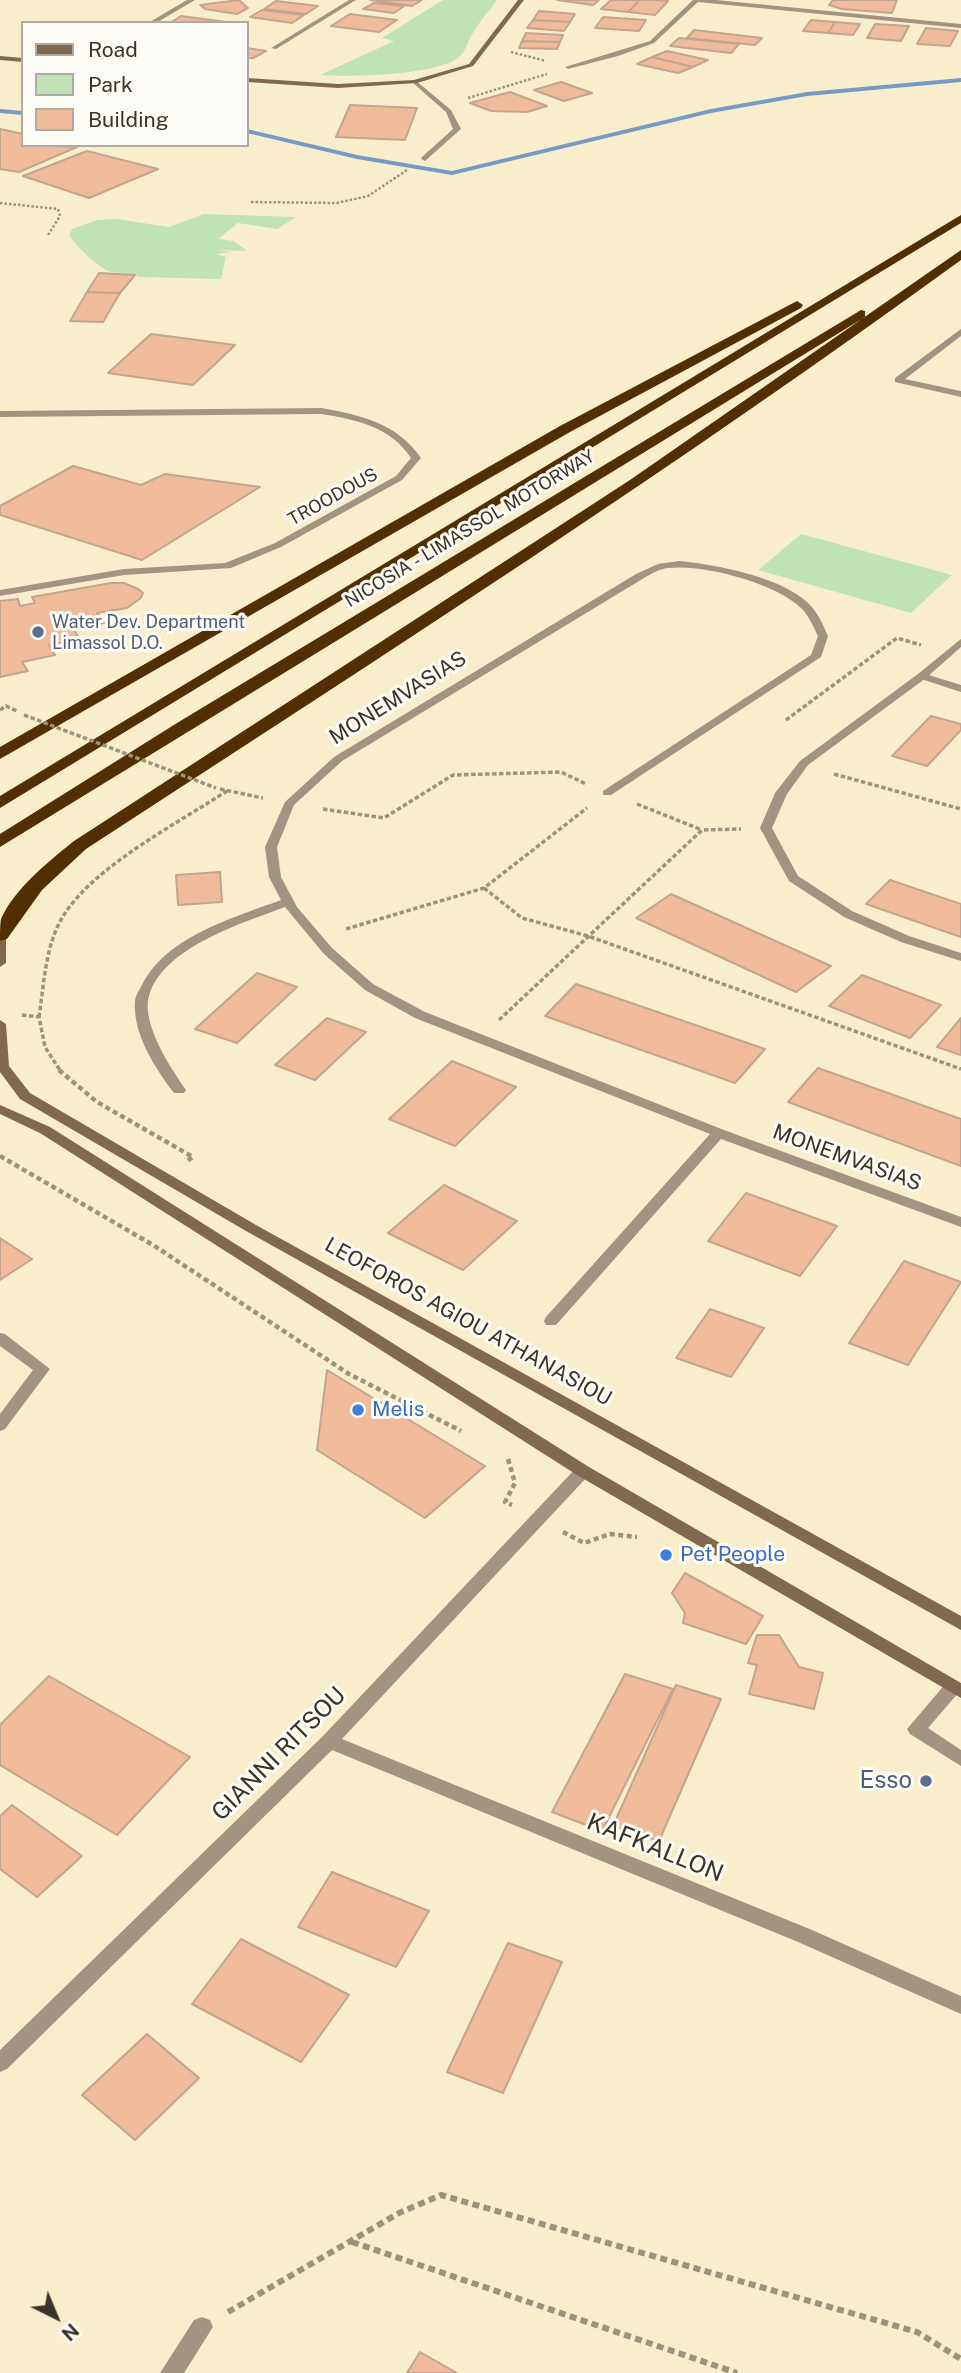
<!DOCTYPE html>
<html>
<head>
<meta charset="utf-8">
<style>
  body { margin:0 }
  #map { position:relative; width:961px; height:2373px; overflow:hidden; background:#f9eecc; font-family:"Public Sans",sans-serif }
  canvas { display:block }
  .legend { position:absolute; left:21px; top:21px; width:228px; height:126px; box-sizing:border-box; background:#fdfbf5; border:2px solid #aeaba3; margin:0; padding:9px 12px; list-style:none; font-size:21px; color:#383427 }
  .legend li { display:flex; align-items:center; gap:14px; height:35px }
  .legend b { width:35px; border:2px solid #aeaba3 }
  .north { position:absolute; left:21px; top:2282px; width:70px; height:70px; -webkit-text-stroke:5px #fdfbf5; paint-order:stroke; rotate:137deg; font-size:19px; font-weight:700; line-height:28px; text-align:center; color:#383427 }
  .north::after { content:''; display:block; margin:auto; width:24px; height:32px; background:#383427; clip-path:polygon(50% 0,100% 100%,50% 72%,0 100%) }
</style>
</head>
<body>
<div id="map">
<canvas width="961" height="2373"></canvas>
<ul class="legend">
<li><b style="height:9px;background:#82684e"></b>Road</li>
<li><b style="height:19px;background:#bfe3b4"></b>Park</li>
<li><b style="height:19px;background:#efbb9b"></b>Building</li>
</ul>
<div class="north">N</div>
</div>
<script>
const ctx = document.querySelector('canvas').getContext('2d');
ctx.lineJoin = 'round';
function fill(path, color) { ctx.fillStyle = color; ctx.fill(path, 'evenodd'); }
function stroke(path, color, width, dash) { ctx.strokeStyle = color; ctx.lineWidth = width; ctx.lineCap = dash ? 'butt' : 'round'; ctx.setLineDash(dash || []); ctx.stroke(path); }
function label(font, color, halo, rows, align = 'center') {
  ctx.font = font + ' "Public Sans",sans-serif'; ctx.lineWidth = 6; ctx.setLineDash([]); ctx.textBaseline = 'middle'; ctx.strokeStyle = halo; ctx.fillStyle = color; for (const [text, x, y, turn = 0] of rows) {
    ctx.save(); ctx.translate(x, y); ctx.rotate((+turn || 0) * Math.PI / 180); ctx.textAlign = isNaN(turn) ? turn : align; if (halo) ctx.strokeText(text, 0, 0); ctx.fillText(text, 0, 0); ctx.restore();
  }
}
fill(new Path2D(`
  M443 0H497C489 11 479 22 472 35 468 41 466 49 462 54 445 76 348 77 320 75L394 41 382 38Z
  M204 214 296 217 277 229 238 223 218 239 234 241 247 251 218 250 231 252 216 254 226 257 221 279 140 277C130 272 122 274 112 272 100 270 75 245 69 235L72 229 97 220 116 219 169 227Z
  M801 534 952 575 911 613 758 570Z`), '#bfe3b4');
fill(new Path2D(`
  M961 78V82L807 96 711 113 452 175 357 159 247 133V129L357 155 452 171 711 109 807 92Z
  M0 109 23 111V115L0 113Z`), '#779ac4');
const building = new Path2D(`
  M239 0 248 8 237 14 205 9 200 5Z
  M370 0H422L412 6Z
  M557 0H599L593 5Z
  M611 0H640L628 12 601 9Z
  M640 0H655L668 1 655 15 628 12Z
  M833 0H897L892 13 842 9 829 5Z
  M276 1 318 6 306 14 264 9Z
  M374 3 404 6 394 13 363 9Z
  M262 10 304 15 292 23 250 17Z
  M539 11 575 14 570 22 533 20Z
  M350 14 397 20 379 32 331 26Z
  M181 16 226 22 170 23Z
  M603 17 646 20 639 31 595 28Z
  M533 20 570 22 564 31 527 28Z
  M811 20 835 22 828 33 803 31Z
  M835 22 860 24 853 35 828 33Z
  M875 24 909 26 901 41 867 38Z
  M926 28 958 31 950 46 917 44Z
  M694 30 762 38 755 45 687 38Z
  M526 33 563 35 560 42 522 41Z
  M679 38 739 44 731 53 670 46Z
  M522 41 560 42 557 49 519 48Z
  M247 48 266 51 253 58H247Z
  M667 51 708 60 693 67 652 57Z
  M652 57 693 67 678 73 637 64Z
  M561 82 592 93 564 101 534 90Z
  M510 92 547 106 527 112 491 111 470 103Z
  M350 105 417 108 405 140 336 137Z
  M0 129 23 134V145L77 147 19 172 0 169Z
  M87 151 158 169 89 198 23 176Z
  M99 273 135 275 120 293 87 292Z
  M87 292 120 293 103 322 70 321Z
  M151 334 235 345 193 385 108 373Z
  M73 466 141 485 165 474 260 487 142 560 0 515V506Z
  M111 583H124L138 589 143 593 141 598 127 608 97 613 104 623 74 629 79 639 49 645 55 655 22 662 28 671 0 677V601L18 599 20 606 35 603 32 597Z
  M931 716 961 724V730L927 766 892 756Z
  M220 872 222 902 178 905 176 875Z
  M890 880 961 904V937L866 904Z
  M671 894 831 966 796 992 636 918Z
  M257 973 297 987 237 1043 195 1029Z
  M862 975 941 1005 910 1038 829 1006Z
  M576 984 765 1049 735 1083 545 1016Z
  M327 1018 366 1032 315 1080 275 1065Z
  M961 1018V1055L937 1047Z
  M452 1061 516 1087 455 1146 389 1119Z
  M818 1068 961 1119V1166L788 1102Z
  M444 1185 517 1221 463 1270 388 1233Z
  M746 1193 837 1226 800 1276 708 1241Z
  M0 1238 32 1259 0 1280Z
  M904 1261 961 1282 908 1365 849 1343Z
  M710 1309 764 1328 731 1377 676 1358Z
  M327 1370 485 1466 425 1518 317 1450Z
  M685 1573 763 1616 746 1644 683 1623 685 1613 672 1593Z
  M757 1635H779L799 1667 823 1673 814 1709 749 1694 757 1665 748 1663Z
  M625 1674 673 1689 602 1831 552 1812Z
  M49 1676 190 1757 117 1835 0 1765V1725Z
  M676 1685 721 1699 659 1841 613 1826Z
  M12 1805 82 1856 37 1897 0 1869V1816Z
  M332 1872 429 1911 396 1967 298 1927Z
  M241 1939 349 1995 301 2062 192 2004Z
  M508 1943 562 1962 503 2093 447 2072Z
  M147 2034 199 2078 135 2140 82 2095Z
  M420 2352 457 2373H407Z`);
fill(building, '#efbb9b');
stroke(building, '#c3a491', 2);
stroke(new Path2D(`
  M511 52 546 61
  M468 98 547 74
  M251 202 337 203 368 196 407 170
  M0 203 58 209 60 216 48 235`), '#9b947c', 2.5, [2.5, 2]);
stroke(new Path2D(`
  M0 710 6 706 17 711
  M786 720 897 638 921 645
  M834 774 961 809
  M220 789 263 798
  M637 804 702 830
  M323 809 384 818 453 775 561 772 586 784
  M484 888 522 918 588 936 961 1069
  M346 929 484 888 587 808
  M22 1015 39 1017 45 1047 61 1072
  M39 1017C44 985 45 947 62 918 91 868 178 823 227 791
  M499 1020 702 830 741 829`), '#9b947c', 3.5, [4.5, 2.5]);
stroke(new Path2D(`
  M59 1070 97 1102 193 1157 187 1161
  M0 1156 153 1245 349 1374 461 1431
  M508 1459 515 1483 505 1502 512 1505
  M563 1532 584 1543 610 1534 637 1537`), '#9b947c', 4.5, [5, 3.5]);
stroke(new Path2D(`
  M352 2242 737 2373
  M228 2312 399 2213 441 2195 917 2332 961 2359`), '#9b947c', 6, [7, 4.5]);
fill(new Path2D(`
  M922 673 961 685V692L918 678 917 676Z
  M953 1680 959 1682 961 1686 959 1692 928 1728 961 1750V1766L910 1734 907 1729 947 1682Z`), '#a59382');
fill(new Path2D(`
  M187 0H195L156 23H148Z
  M349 0H356L276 49 271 48Z
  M693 0H716L961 24V28L698 2 654 43 618 56 568 69 565 67 650 41Z
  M415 80 451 110 461 129 425 161 421 159 422 157 453 129 446 112 413 83Z
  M961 329V336L905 379 961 391V397L895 382V378Z
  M321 408C361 415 397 423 421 458L402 480 281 547 231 568 124 575 0 596V590L124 569 225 563 275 543 396 476 411 458C391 427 355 419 321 414L0 417V411Z
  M679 561C717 565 779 576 808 603 818 612 823 625 828 636L821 657 611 795H603V791L811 655 818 636C813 626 809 616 801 608 775 583 704 564 668 568 659 569 651 574 644 578L342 761 294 805 277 847 281 877 297 907 332 948 373 984 425 1012 724 1130 961 1217V1227L721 1139 556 1325H546L544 1321 546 1317 710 1134 415 1018 365 990 324 954 285 907C243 923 163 947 149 996 141 1023 171 1069 186 1090L184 1093H174C155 1068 132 1033 135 1000 136 995 139 990 142 985 167 936 233 918 281 900L269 877 265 847 285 802 334 757 636 574 658 564Z
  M961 639V647L926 678 808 765 787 794 772 828 798 876 852 911 909 936 961 953V961L901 942 844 917 789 881 760 828 775 793 800 761 918 674Z
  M0 1333 5 1334 50 1369 5 1429 0 1431V1414L33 1370 0 1346Z
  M583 1465 589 1467 591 1471 589 1475 342 1739 812 1930 961 1996V2014L798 1942 332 1750 7 2069 0 2072V2050L323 1736 577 1467Z
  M202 2317 210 2320 213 2327 184 2373H160L194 2320Z`), '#a59382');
fill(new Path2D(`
  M518 0H524L473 66 417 83 338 88 247 82V78L338 84 414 80 469 64Z
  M0 56 23 58V62L0 60Z
  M0 931 6 935V963L0 967Z
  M0 1020 6 1024 9 1066 30 1093 256 1225 961 1616V1630L246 1231 20 1099 0 1072Z
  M0 1105 50 1127 589 1467 961 1683V1698L577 1475 40 1133 0 1114Z`), '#82684e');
fill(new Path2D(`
  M961 215V223L0 808V796Z
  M961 250V260C677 467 381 657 86 849L42 890 7 939 0 941C0 934 0 925 1 919 15 888 48 862 74 841L630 480Z
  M797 301 803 305 801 308 570 432 0 759V747L560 426Z
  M861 310 865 311V317L0 847V834L177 723Z`), '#522f02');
stroke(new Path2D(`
  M24 715 216 788`), '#9b947c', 3.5, [4.5, 2.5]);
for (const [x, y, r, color] of [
  [38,632,7,"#5c6f8a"],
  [358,1410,7,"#3f7fe0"],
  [666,1555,7,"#3f7fe0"],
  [926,1781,7,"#5c6f8a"]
]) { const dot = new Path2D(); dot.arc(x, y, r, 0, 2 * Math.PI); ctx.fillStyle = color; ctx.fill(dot); stroke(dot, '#fdfbf5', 2.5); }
label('18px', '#383427', '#fdfbf5', [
  ["TROODOUS",333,497,-29],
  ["NICOSIA - LIMASSOL MOTORWAY",470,529,-31]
]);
label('18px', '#4e5e75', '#fdfbf5', [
  ["Water Dev. Department",52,622],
  ["Limassol D.O.",52,643]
], 'left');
label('21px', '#383427', '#fdfbf5', [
  ["MONEMVASIAS",398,698,-32],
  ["MONEMVASIAS",847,1158,20],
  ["LEOFOROS AGIOU ATHANASIOU",468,1322,29]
]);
label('21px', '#366cbe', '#fdfbf5', [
  ["Melis",372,1410],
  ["Pet People",680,1555]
], 'left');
label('24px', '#383427', '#fdfbf5', [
  ["GIANNI RITSOU",279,1754,-45],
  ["KAFKALLON",655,1848,22]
]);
label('24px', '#4e5e75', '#fdfbf5', [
  ["Esso",912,1781]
], 'right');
</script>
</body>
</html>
